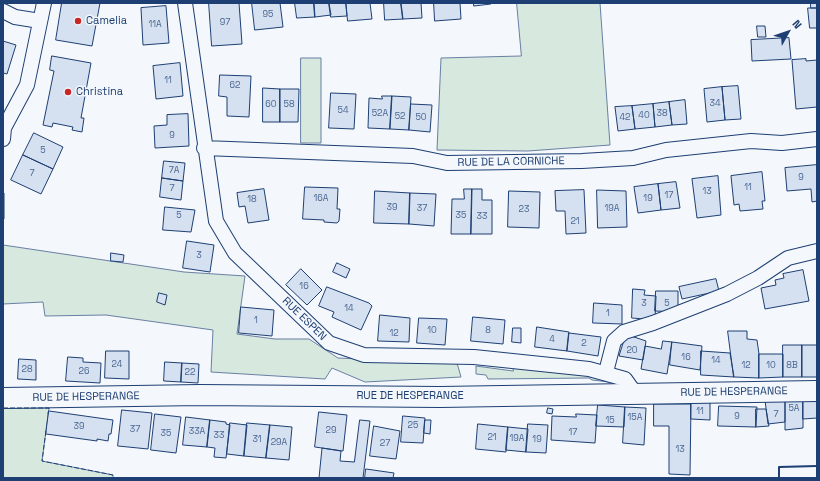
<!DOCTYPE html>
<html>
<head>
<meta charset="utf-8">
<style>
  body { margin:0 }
  #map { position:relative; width:820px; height:481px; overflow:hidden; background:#f4f7fb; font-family:"Space Grotesk",sans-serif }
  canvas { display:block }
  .frame { position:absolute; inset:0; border:4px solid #1d3f73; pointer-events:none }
  .north { position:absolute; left:768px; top:12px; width:40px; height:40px; -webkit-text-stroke:3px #f4f7fb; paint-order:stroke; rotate:50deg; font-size:11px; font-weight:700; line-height:16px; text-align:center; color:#1d3f73 }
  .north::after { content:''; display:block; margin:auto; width:14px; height:18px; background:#1d3f73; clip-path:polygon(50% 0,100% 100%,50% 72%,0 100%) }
</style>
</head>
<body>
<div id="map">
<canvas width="820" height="481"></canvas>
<div class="frame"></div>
<div class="north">N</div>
</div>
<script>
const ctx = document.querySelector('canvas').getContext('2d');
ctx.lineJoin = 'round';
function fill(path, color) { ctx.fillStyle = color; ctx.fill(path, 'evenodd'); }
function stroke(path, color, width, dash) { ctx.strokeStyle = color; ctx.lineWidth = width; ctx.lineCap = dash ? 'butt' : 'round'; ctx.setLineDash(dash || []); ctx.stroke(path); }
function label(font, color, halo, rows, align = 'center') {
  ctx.font = font + ' "Space Grotesk",sans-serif'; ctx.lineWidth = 3; ctx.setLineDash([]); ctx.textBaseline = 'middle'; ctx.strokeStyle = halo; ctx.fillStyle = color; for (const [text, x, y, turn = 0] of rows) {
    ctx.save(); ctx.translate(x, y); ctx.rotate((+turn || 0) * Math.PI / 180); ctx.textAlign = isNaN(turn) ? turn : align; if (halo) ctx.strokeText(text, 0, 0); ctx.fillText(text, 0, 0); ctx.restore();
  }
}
const green = new Path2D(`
  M517 3H600L610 145 528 151 437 150 441 58 521 56Z
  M301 58H321V143H301Z
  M3 245 184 272 245 276 237 334 275 339H309L338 358 457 363 461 377 365 382 332 368 325 379 211 372 213 330 106 315 45 316 43 302 3 304Z
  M513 365 607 377 609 382 592 380 589 378 488 379 486 375 476 374V366L513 371Z
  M3 408H49L42 461 113 475V478H3Z`);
fill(green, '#d7e8df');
stroke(green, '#687fa3', 1);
const building = new Path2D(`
  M62 3H100L92 46 56 40Z
  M209 3H239L242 44 212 46Z
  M252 3H280L283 27 255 30Z
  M295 3H314L315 17 297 18Z
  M314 3H329L331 15 315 17Z
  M329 3H346L347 16 331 17Z
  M346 3H370L372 19 348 21Z
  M384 3H401L403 19 385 20Z
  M401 3H421L422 18 403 19Z
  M434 3H460L461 19 435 21Z
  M474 3H491V4L474 6Z
  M811 3H817V8H811Z
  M166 6 169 43 143 45 141 8Z
  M808 8H817V28H810Z
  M757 26H765L766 37H758Z
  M789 38 791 59 752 61 751 40Z
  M3 41 16 45 7 74 3 73Z
  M52 56 91 63 81 118H84L82 132 72 130 73 127 53 123 52 127 43 125 54 71 50 70Z
  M806 59V61L817 60V107L796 109 792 60Z
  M180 63 183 96 156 99 153 66Z
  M220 75 251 76 249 117 227 116V97L219 96Z
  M738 86 741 119 725 120 722 87Z
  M722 87 725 120 707 122 704 89Z
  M263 88 280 89V122H263Z
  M280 89H299L298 122H280Z
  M331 93 356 94 354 129 329 128Z
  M382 96H392L390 129 368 128 369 98 382 99Z
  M392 96 411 97 409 130 390 129Z
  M685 100 687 124 672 125 669 102Z
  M669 102 672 125 655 127 653 104Z
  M411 104 432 105 430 132 409 130Z
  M653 104 655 127 635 129 632 106Z
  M632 106 635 129 618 131 615 107Z
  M188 114 189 146 155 148 154 126 167 125V115Z
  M34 133 63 147 53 169 23 155Z
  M23 155 53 169 41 194 11 180Z
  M164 161 185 163 183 181 162 178Z
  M817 165V201L812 202 811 189 787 191 785 168Z
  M762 172 765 201H762L763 209 740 211 739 204 734 205 731 176Z
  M718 176 721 215 697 218 692 179Z
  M162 178 183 181 181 200 160 197Z
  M676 182 680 208 661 210 658 184Z
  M658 184 661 210 638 213 634 187Z
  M305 187 338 188 337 209H340L339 221 337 223 324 222V220L303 219Z
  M264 189 269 220 248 223 245 206 239 207 237 193Z
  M464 189H472L471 234H451L452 199H464Z
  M472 189H482V200H492V234H471Z
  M584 190 586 233 566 234 565 211H556L555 191Z
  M597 190 626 191 627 227 598 228Z
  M375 191 410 193 409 224 374 223Z
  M509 191 540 192 539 228 508 227Z
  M3 193H4V219H3Z
  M410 193 436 194 434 226 409 224Z
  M165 207 195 210 191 232 163 230Z
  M187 241 214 245 210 272 183 268Z
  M111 253 124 255 123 262 111 261Z
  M337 263 350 269 346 278 333 272Z
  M301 269 322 290 307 305 286 285Z
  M803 270 809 301 765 309 761 288 776 285 775 280 784 278 783 274Z
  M716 279 719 291 682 299 679 287Z
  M327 287 369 303 372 306 361 330 332 317 334 312 319 306Z
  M633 289 645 290 644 295 656 296 655 320 632 318Z
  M656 291H678V312L655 311Z
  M159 293 167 295 165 305 157 302Z
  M594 303 622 305V324L593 323Z
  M241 307 274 310 272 336 239 333Z
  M380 315 410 318 409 342 378 341Z
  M473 317 505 320 503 344 471 341Z
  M419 318 447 319 445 345 417 343Z
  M537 327 569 332 567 351 535 347Z
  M513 328H521V343L512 342Z
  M728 331H747V339L757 340 759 354V378L734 377Z
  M569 333 601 337 598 356 567 351Z
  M628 335 646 341 643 360 619 356 624 340Z
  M663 341 672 342 667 374 641 369 645 346 661 349Z
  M672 342 702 346 700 370 670 365Z
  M783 345H802V377H783Z
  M802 345H817V377H802Z
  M106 351H129V379L105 378Z
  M701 351 730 353 734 377 701 375Z
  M759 354H783V377L759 378Z
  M68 357 83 358V362L101 363 100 383 66 381Z
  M19 359 36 360V380L18 379Z
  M165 362 182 363 181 382 164 381Z
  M182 363 199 364 198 383 181 382Z
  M803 398V428L785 430V399Z
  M803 398H817V418L803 419Z
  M785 399V422L768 424 765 400Z
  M691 400H710V420L691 419Z
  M654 404H691L690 475 669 474V426H654Z
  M598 405 625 407 624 427 596 426Z
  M719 406 757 407 756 427 718 426Z
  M625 407 646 408 644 445 623 443Z
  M548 408 553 409 552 414 547 413Z
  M756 409H766L769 426 756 427Z
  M122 410 152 413 148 449 118 446Z
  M49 411 113 420 111 434H109L108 441 97 439V441L46 434Z
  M319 412 347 415 343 451 315 447Z
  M155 414 181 417 176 453 151 450Z
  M576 414 597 415 595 443 551 440 552 416 576 417Z
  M403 416 425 418 423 443 401 442Z
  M186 417 210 420 207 447 183 445Z
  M210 420 226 422V424L230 425 226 458 214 457 215 448 207 447Z
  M360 420 370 421 363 478H319L322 448 341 451 340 461 354 462Z
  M425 420H431L430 434 424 433Z
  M230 423 247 425 244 456 227 454Z
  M247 423 270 425 266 458 244 456Z
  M478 424 508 427 506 452 476 449Z
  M528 424 548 425 546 453 526 452Z
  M270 425 292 427 289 460 266 458Z
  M374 426 400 431 396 459 370 456Z
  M508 427 528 429 526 452 506 450Z
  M366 469 394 473 393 478H365Z`);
fill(building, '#d5e0f0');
stroke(building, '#1d3f73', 1);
const street = new Path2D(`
  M185 3 216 221 235 253 329 343 364 355 474 357 589 369 625 379 635 393
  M3 11 15 17 40 21
  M3 139 4 128 27 85 44 3
  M204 148 413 156 447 163 582 161 633 158 666 150 751 141 782 143 817 139
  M606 372 614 341 624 332 653 323 727 294 758 278 788 258 817 251`);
const secondary = new Path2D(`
  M3 398 200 395 440 397 817 391`);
stroke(street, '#1d3f73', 16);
stroke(secondary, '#1d3f73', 22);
stroke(street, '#f4f7fb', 14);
stroke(secondary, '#f4f7fb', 20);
stroke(new Path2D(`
  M3 408H49L48 414
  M46 431 42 461 113 475V478`), '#1d3f73', 1, [5, 2]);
stroke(new Path2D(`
  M779 478V467L817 466`), '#1d3f73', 2);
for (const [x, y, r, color] of [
  [78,21,4,"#c62828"],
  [68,92,4,"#c62828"]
]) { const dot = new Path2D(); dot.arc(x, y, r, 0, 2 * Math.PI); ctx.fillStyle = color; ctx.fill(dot); stroke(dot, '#f4f7fb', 1.5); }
label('9px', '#4b6792', null, [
  ["95",268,15],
  ["97",225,23],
  ["11A",155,25],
  ["11",168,81],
  ["62",235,86],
  ["34",715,104],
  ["60",271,105],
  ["58",289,105],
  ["54",343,111],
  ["52A",380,114],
  ["38",662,114],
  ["40",644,116],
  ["52",400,117],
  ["50",421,118],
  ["42",625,118],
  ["9",172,136],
  ["5",43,151],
  ["7A",174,171],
  ["7",32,174],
  ["9",801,178],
  ["11",748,188],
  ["7",172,189],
  ["13",707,192],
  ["17",669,196],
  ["16A",321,199],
  ["19",648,199],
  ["18",252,200],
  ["39",392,208],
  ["37",422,209],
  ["19A",612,209],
  ["23",524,210],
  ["5",179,216],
  ["35",461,216],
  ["33",482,217],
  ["21",575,222],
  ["3",199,256],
  ["16",304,287],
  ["3",644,304],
  ["5",667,304],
  ["14",349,309],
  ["1",608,314],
  ["1",256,321],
  ["10",432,331],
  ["8",488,331],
  ["12",394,334],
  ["4",552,340],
  ["2",584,344],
  ["20",632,351],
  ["16",686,358],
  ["14",716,361],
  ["24",117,365],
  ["12",746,366],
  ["10",771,366],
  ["8B",792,366],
  ["28",27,370],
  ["26",84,372],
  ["22",190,373],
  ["5A",794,409],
  ["11",700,412],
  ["7",776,415],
  ["9",737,417],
  ["15A",635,418],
  ["15",610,421],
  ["25",413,426],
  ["39",79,427],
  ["37",135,430],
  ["29",331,431],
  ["33A",197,432],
  ["17",573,433],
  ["35",166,434],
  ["33",219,436],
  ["21",492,438],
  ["19A",517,439],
  ["31",257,440],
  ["19",537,440],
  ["29A",279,443],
  ["27",385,444],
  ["13",680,450]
]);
label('11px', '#1d3f73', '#f4f7fb', [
  ["Camelia",86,21],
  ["Christina",76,92]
], 'left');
label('11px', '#1d3f73', '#f4f7fb', [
  ["RUE DE LA CORNICHE",511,162,-1],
  ["RUE ESPEN",304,319,44],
  ["RUE DE HESPERANGE",734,392,-1],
  ["RUE DE HESPERANGE",410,396],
  ["RUE DE HESPERANGE",86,397,-1]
]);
</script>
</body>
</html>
